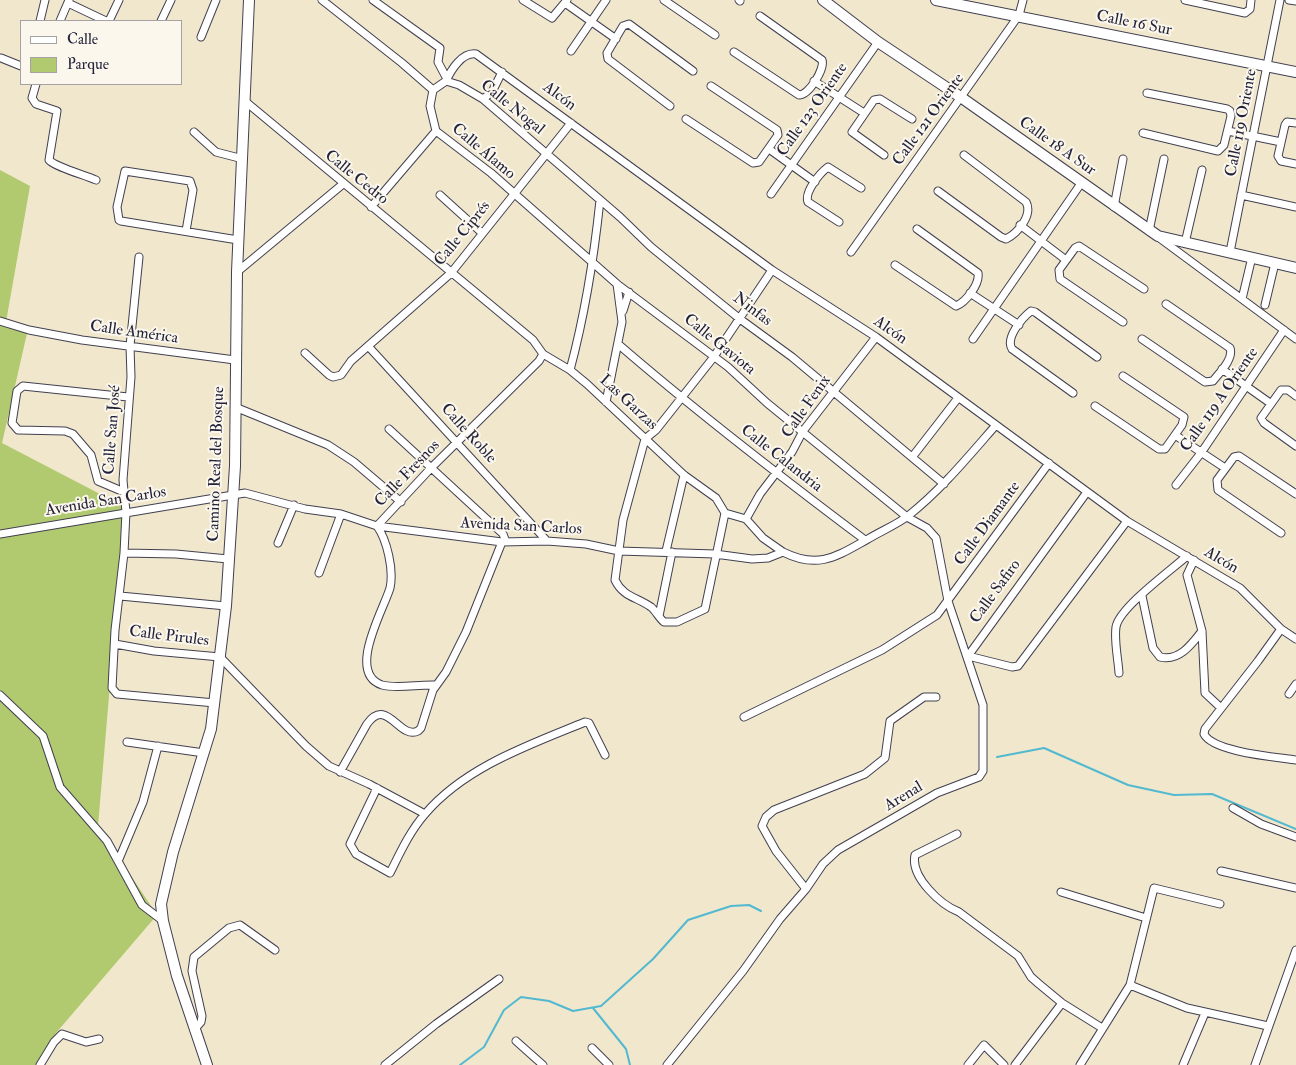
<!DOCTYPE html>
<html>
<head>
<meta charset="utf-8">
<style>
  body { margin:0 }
  #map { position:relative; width:1296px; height:1065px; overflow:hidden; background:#f1e7cd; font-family:"IM FELL Double Pica",serif }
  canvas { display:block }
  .legend { position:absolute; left:20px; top:20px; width:162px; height:65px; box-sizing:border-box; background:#fbf7ec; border:1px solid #a4a2a5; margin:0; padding:6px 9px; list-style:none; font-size:15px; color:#22223b }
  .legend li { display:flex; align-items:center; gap:10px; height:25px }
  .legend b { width:25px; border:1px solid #a4a2a5 }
</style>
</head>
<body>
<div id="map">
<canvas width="1296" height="1065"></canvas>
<ul class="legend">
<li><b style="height:6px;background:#fff"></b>Calle</li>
<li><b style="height:14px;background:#b1ca6f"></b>Parque</li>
</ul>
</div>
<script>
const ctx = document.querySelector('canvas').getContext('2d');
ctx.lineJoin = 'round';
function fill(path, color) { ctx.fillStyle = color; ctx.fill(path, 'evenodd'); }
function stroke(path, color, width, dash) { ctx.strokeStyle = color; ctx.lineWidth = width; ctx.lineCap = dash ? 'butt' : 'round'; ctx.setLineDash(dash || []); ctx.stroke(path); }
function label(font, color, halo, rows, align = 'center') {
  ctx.font = font + ' "IM FELL Double Pica",serif'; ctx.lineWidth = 4; ctx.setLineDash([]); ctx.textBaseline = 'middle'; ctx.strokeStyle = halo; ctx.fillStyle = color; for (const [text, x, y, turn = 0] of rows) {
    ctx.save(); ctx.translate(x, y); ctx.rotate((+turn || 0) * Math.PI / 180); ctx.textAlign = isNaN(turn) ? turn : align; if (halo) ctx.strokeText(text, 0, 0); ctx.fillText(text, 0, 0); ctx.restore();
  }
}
fill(new Path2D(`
  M0 170 30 186 6 322 28 329 2 443 125 507 98 826 157 915 56 1033 40 1065H0Z`), '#b1ca6f');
stroke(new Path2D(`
  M997 757 1044 748 1128 785 1174 795 1212 794 1296 829
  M593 1008 626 1049 630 1065
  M460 1065 484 1047 504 1010 521 997 549 1001 573 1011 601 1006 653 959 688 920 731 906 749 905 761 911`), '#52b9d0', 2);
const street = new Path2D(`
  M322 0 402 63 433 90
  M373 0 440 48 438 62 447 79
  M523 0 552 18 567 0
  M664 0 715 35
  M739 0 740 1
  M1185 0 1245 13 1250 9 1251 0
  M1289 0 1296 1
  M68 3 106 21
  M565 3 616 39
  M40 21 45 0
  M60 21 69 0
  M109 21 119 0
  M161 21 171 0
  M201 37 216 0
  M571 51 606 0
  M734 52 799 95C809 95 825 69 822 60L760 16
  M1 58 21 66
  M446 81C451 70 462 52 476 54L772 270 876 337 1127 521 1240 588 1281 629 1296 639
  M814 81 864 113
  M36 84 32 98 36 104 57 111 49 160C55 167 85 175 96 180
  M433 90 446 81 459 85 483 99 620 217 651 247 740 319 792 357 944 484
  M433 90 430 106 436 131
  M483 99 492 92 502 72
  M246 102 533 340 543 354 570 370 587 384 684 475 716 498 725 513 746 519 763 538 783 552
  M670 106 608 59 607 53 623 26 629 24 693 71
  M686 119 753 163 759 162 778 135 777 130 711 86
  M1296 123 1287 122 1285 125 1278 156 1281 161 1296 164
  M436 131 491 173 617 284 728 367 767 403 907 517 927 528 936 538 948 601 983 705V771L979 777 937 793 838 850 823 864 806 889 780 919 743 971 667 1065
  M1228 131 1281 142
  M194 132 216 152 243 159
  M1143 133 1218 151 1224 145 1231 116 1230 111 1227 109 1147 93
  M769 149 815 182
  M884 155 852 132 874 100 880 99 912 119
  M938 191 1001 237 1006 239C1018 233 1033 215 1026 202L964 155
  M771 194 878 42
  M440 195 482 233
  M1241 195 1296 207
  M371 207 436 131
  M1114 207 1123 159
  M839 222 808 202C804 192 820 173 828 167L861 188
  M1020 225 1066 260
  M186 231 193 190 190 181 125 171 117 207 119 220 121 221 238 240
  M1149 231 1164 159
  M1158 237 1296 339
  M1185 243 1202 170
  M851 252 1019 15 1023 0
  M1230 252 1280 0
  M139 257 130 346 131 377 123 480 126 512 124 553 115 630 112 688 117 694 215 703
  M895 265 956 306C966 302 980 284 978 273L917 229
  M237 272 343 184
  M970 293 1019 325
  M1242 299 1252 257
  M1265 305 1275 263
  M623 311 629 292
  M0 321 29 330 82 340 235 360
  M1123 322 1060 279 1059 270 1075 248 1079 246 1144 289
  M973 339 1082 182
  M1142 339 1205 382 1213 381C1219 373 1234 359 1230 348L1166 304
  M618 344C698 413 781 477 865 540
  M368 346 547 541
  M305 353 329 375 333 377 341 375 351 361 451 273 571 123
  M1222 369 1270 403
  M570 370C585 314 594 258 600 200
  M1073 393 1012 349C1005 338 1022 318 1031 311L1035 312 1097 357
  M1296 396 1288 390H1281L1261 418 1264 423 1296 446
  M606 402 622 322 617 284
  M1095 406 1159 449H1165L1182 425 1184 417 1123 376
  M235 407 328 445 354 462 401 502
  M389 429 503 534 506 542
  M1175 435 1225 468
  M913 456 958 398
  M1176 485 1201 453 1284 330
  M124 492 98 481 91 455 73 434 65 431 18 430 12 423 17 391 23 386 128 397
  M1087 492 968 656 1012 667 1018 666 1127 521
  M725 513 705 609 677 622H664C659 618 656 611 651 607 637 597 623 597 615 580L623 520 645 439 656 430 713 358 772 270
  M746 519 760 494 792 452 803 431 876 337
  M1281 533 1218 490 1217 480 1234 457 1239 456 1296 494
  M0 534 245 493 305 509 341 514 377 526 502 542 547 541 586 544 619 551 715 554 752 559 768 558 783 552C819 570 837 556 868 539 881 531 896 525 908 516 941 490 968 457 996 425
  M278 543 294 505
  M666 551 684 475
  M124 553 176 554 228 559
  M1194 560 1187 575 1202 631 1205 693 1221 708
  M319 573 341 514
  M120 596 226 606
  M1142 596 1153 648 1160 657C1179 662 1192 644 1202 631
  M659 616 672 552
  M1281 629 1258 661 1205 729 1204 734C1213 752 1276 757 1296 760
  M115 644 154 651 220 657 306 746 329 766 369 784 425 814
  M1119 673C1118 658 1114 641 1116 627 1119 608 1171 570 1187 556
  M436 685C419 684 398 689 382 685 346 673 384 609 390 588 394 570 387 540 377 526L431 468 539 361 543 354
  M1289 694 1296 684
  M0 695 43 736 60 787 107 841 142 905 163 921
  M744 717 882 650 937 615 1049 463
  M127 742 204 753
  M340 772 367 724C387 696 399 740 418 731L421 728 433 690 446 672 466 632 502 542
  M377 788 350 844 356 854 390 873C400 853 410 831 425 814 465 767 529 745 585 722L589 723 605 755
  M1233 808 1261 824 1296 837
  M957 834 915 855C910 877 941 905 959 912L1018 956 1031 977 1039 984 1062 1003 1102 1028
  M119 859 143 802 158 746
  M1221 871 1296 888
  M806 889 776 851 762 826 766 817 774 810 865 774 885 758 890 721 924 697H936
  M1061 892 1146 918
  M1130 985 1187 1008 1268 1026
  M194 1030 201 1022 202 1016 192 971 194 957 229 928 240 925 275 950
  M516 1041 543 1065
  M592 1048 609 1065
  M40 1065 54 1042 62 1034 86 1042 99 1039
  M385 1065 436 1024 499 979
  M968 1065 984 1045 1004 1065
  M1015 1065 1062 1003
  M1080 1065 1130 985 1154 888 1220 904
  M1183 1065 1205 1013
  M1255 1065 1296 950`);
const secondary = new Path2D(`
  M823 0 878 42 962 98 1158 236 1296 268
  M936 0 1296 72
  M207 1065 177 976 163 921 161 904 173 852 211 729 226 606 235 466 237 272 249 0`);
stroke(street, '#414051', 9);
stroke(secondary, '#414051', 12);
stroke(street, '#fff', 7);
stroke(secondary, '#fff', 10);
label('16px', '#22223b', '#fbf7ec', [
  ["Calle 16 Sur",1134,24,11],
  ["Alcón",559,97,37],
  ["Calle Nogal",512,108,39],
  ["Calle 123 Oriente",813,110,-55],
  ["Calle 121 Oriente",929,120,-54],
  ["Calle 119 Oriente",1242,123,-79],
  ["Calle 18 A Sur",1057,147,35],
  ["Calle Álamo",483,152,40],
  ["Calle Cedro",356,178,39],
  ["Calle Ciprés",463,234,-51],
  ["Ninfas",752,310,37],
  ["Alcón",890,331,35],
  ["Calle América",134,333,8],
  ["Calle Gaviota",719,345,39],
  ["Calle 119 A Oriente",1220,400,-55],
  ["Las Garzas",628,403,43],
  ["Calle Fenix",807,407,-55],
  ["Calle San José",113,430,-86],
  ["Calle Roble",468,434,48],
  ["Calle Calandria",781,459,38],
  ["Camino Real del Bosque",217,464,-88],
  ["Calle Fresnos",408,474,-46],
  ["Avenida San Carlos",106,502,-9],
  ["Calle Diamante",988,524,-54],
  ["Avenida San Carlos",521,527,3],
  ["Alcón",1221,561,31],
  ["Calle Safiro",996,592,-54],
  ["Calle Pirules",169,637,7],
  ["Arenal",904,797,-31]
]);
</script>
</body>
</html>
